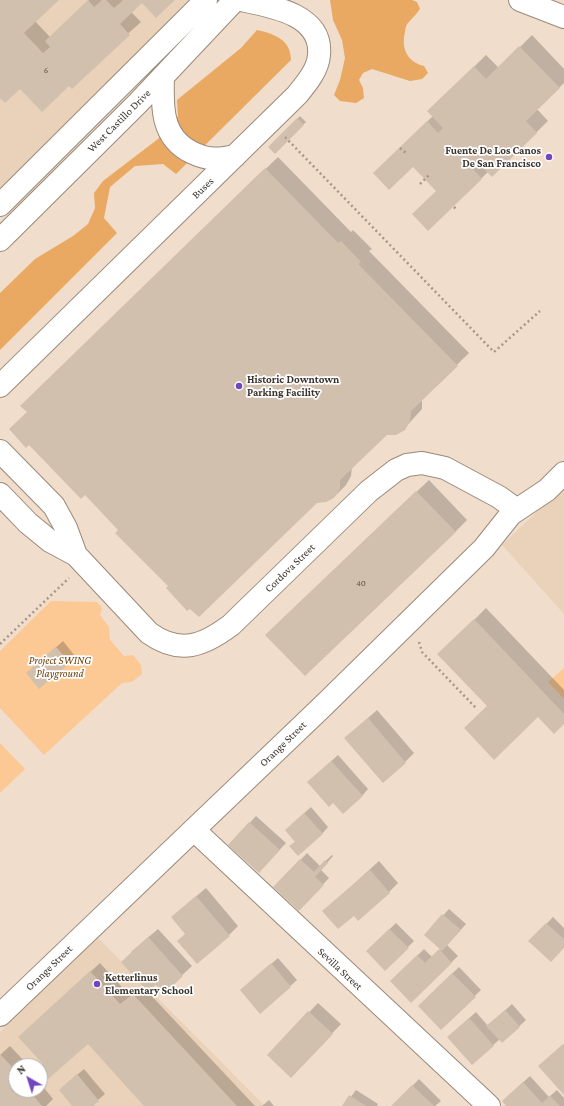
<!DOCTYPE html>
<html>
<head>
<meta charset="utf-8">
<style>
  body { margin:0 }
  #map { position:relative; width:564px; height:1106px; overflow:hidden; background:#f0ddcb; font-family:"Crimson Pro",serif }
  canvas { display:block }
  .north { position:absolute; left:8px; top:1058px; width:40px; height:40px; box-sizing:border-box; background:#fff; border:1px solid #b0adab; border-radius:50%; rotate:321deg; font-size:11px; font-weight:700; line-height:16px; text-align:center; color:#3a332c }
  .north::after { content:''; display:block; margin:auto; width:14px; height:18px; background:#7146be; clip-path:polygon(50% 0,100% 100%,50% 72%,0 100%) }
</style>
</head>
<body>
<div id="map">
<canvas width="564" height="1106"></canvas>
<div class="north">N</div>
</div>
<script>
const ctx = document.querySelector('canvas').getContext('2d');
ctx.lineJoin = 'round';
function fill(path, color) { ctx.fillStyle = color; ctx.fill(path, 'evenodd'); }
function stroke(path, color, width, dash) { ctx.strokeStyle = color; ctx.lineWidth = width; ctx.lineCap = dash ? 'butt' : 'round'; ctx.setLineDash(dash || []); ctx.stroke(path); }
function label(font, color, halo, rows, align = 'center') {
  ctx.font = font + ' "Crimson Pro",serif'; ctx.lineWidth = 3.5; ctx.setLineDash([]); ctx.textBaseline = 'middle'; ctx.strokeStyle = halo; ctx.fillStyle = color; for (const [text, x, y, turn = 0] of rows) {
    ctx.save(); ctx.translate(x, y); ctx.rotate((+turn || 0) * Math.PI / 180); ctx.textAlign = isNaN(turn) ? turn : align; if (halo) ctx.strokeText(text, 0, 0); ctx.fillText(text, 0, 0); ctx.restore();
  }
}
fill(new Path2D(`
  M0 0H190L0 189Z
  M564 486V614L502 545Z
  M97 937 265 1106H0V1032ZM16 1066H40V1090H16Z`), '#ead2ba');
fill(new Path2D(`
  M51 601 97 602 102 608 100 615 109 627 110 640 124 656 133 655 141 665 142 674 132 682 122 683 44 755 0 708V651Z
  M564 668V699L548 682Z
  M0 743 25 769 0 793Z`), '#fcc994');
fill(new Path2D(`
  M330 0H412L417 2 420 9C416 15 412 18 408 23 406 25 405 29 405 32 401 48 407 62 424 66L428 73 422 79 410 81 372 69 363 73 359 80 363 88 364 98 356 103 340 101 334 95 340 80 345 58 342 40 333 20Z
  M257 30C275 34 291 40 291 60L176 174 163 164 135 166 110 187 104 218 117 233 0 350V293L35 259 73 236 88 224 95 208 94 193 103 181 158 139 178 116 177 100 241 48Z`), '#e9a963');
fill(new Path2D(`
  M1 0H58L35 21 50 37 89 0H174L142 2 131 12 141 22 70 85 20 87 0 96Z
  M532 35 564 69V83L537 109 548 121 492 176 488 172 428 229 437 191 413 166 374 173 433 116 429 111 486 55 499 68Z
  M300 116 306 122 275 152 269 147Z
  M278 157 351 232 353 230 372 249 369 251 469 353 422 399V409L404 429 386 434 352 467 351 476 346 485 334 497 316 502 169 586 120 530 28 412 33 394Z
  M429 480 467 520 455 532 278 623Z
  M486 608 564 690V723L488 706 451 643Z
  M63 641 75 656 69 662 27 673Z
  M377 710 414 753 405 762 345 738Z
  M338 755 368 789 362 796 333 802 315 776Z
  M311 807 328 827 322 834 290 846 296 841 292 824Z
  M256 816 286 843 259 872 230 845Z
  M307 853 320 866 332 855 333 856 321 870 329 878 299 910 275 887Z
  M379 861 398 883 389 892 354 915 324 911Z
  M206 888 238 926 229 935 186 933 172 917Z
  M449 909 466 924 447 945 458 956 411 1002 392 981 424 949 432 957 441 949 425 935Z
  M553 917 564 928V947L530 941Z
  M396 923 414 941 385 970 367 951Z
  M158 929 192 966 164 992 156 983 147 991 255 1106H145L88 1043 41 1084 53 1099 46 1106H0V1055L10 1046 29 1066H16V1090H40V1067L44 1064 29 1028 100 963 130 996 143 985 131 952Z
  M278 958 297 980 261 1012 248 984Z
  M459 967 481 990 441 1028 419 1006Z
  M318 1003 341 1024 300 1067 268 1055Z
  M512 1004 526 1020 502 1042 500 1039 472 1064 455 1031 476 1012 488 1026Z
  M84 1069 105 1094 91 1106H73L66 1084Z
  M530 1076 549 1097 557 1090 564 1098V1106H508L509 1095Z
  M419 1079 441 1101 435 1106H393Z
  M356 1090 378 1104 377 1106H344Z
  M269 1100 274 1106H262Z`), '#0003');
fill(new Path2D(`
  M0 0H59L24 33 43 53 50 47 45 41 88 0 94 7 102 0H106L114 8 123 0H175L156 18 142 3 120 24 130 35 72 89 69 86 42 112 20 89 5 103 0 98Z
  M519 46 560 88 526 121 537 133 492 177 475 160 469 165 482 179 428 231 412 214 436 191 413 167 389 190 373 173 427 121 438 133 443 128 427 111 474 66 486 79Z
  M297 118 304 125 275 154 268 147Z
  M265 168 338 243 341 241 361 262 358 264 458 366 411 411 410 421 405 430 396 435H387L340 480V489L334 498 326 502 317 503 199 617 190 609 187 611 166 588 168 586 115 533 118 530 85 495 81 499 29 445 26 448 9 429 27 412 20 406Z
  M416 491 456 532 305 676 265 635Z
  M474 619 564 714V724L554 734 538 717 494 760 464 728 487 706 437 654Z
  M56 647 70 663 39 689 26 673Z
  M368 718 406 763 383 783 344 738Z
  M331 761 363 796 343 814 333 803 329 807 307 782Z
  M304 813 323 834 298 856 289 846 295 842 285 830Z
  M249 822 280 850 259 873 228 845Z
  M300 859 314 872 325 860 328 863 315 877 324 885 299 911 273 887Z
  M370 870 390 893 358 921 354 916 338 929 322 911Z
  M196 896 230 936 197 964 177 941 185 934 171 917Z
  M442 914 461 930 442 951 424 935Z
  M546 923 564 939V948L551 962 528 941Z
  M389 929 409 948 385 971 366 951Z
  M148 937 183 976 164 994 156 985 148 992 121 962Z
  M439 949 452 963 411 1003 390 981 417 955 425 963Z
  M271 963 291 987 260 1014 240 990Z
  M90 971 120 1004 133 994 237 1106H144L88 1044 40 1086V1067L43 1064 18 1037Z
  M452 973 476 997 441 1030 418 1006Z
  M505 1010 520 1027 502 1043 486 1026Z
  M308 1011 333 1034 291 1078 267 1055Z
  M469 1018 494 1046 472 1065 447 1037Z
  M563 1044 564 1045V1095L538 1066Z
  M0 1054 16 1071V1090H35L31 1093 42 1106H0Z
  M77 1074 99 1101 93 1106H72L59 1090Z
  M523 1082 542 1103 550 1096 560 1106H506L502 1101Z
  M412 1085 434 1106H391Z
  M349 1095 366 1106H342Z`), '#d2c0ae');
const minor = new Path2D(`
  M163 77C162 106 161 137 191 152 207 160 218 160 235 156
  M0 386 297 95C306 84 318 70 319 55 323 14 270 6 241 0
  M0 451 54 506 66 528 76 555
  M0 494 28 523 50 541 76 555 149 633C180 655 203 646 231 625L369 491 396 470 407 465 422 463 445 468 499 497 517 510
  M194 830 489 1106
  M0 1015 323 706 484 548 511 514 547 490 564 473`);
const major = new Path2D(`
  M520 0 564 17
  M0 205 206 0
  M0 240 138 103 235 0`);
stroke(minor, '#9b8a79', 24);
stroke(major, '#9b8a79', 24);
stroke(new Path2D(`
  M285 137 494 352 540 311
  M400 148 406 153
  M420 184 429 175
  M454 207 457 210
  M419 642 422 652 476 708
  M0 644 69 578`), '#a5978a', 2.5, [2, 3]);
stroke(minor, '#fff', 22);
stroke(major, '#fff', 22);
for (const [x, y, r, color] of [
  [549,157,4,"#7146be"],
  [239,386,4,"#7146be"],
  [97,984,4,"#7146be"]
]) { const dot = new Path2D(); dot.arc(x, y, r, 0, 2 * Math.PI); ctx.fillStyle = color; ctx.fill(dot); stroke(dot, '#fff', 1.5); }
label('9px', '#60564c', null, [
  ["6",46,70],
  ["40",361,583]
]);
label('11px', '#3a332c', '#fff', [
  ["West Castillo Drive",119,121,-45],
  ["Buses",203,188,-44],
  ["Cordova Street",290,568,-44],
  ["Orange Street",283,744,-44],
  ["Orange Street",49,968,-44],
  ["Sevilla Street",340,969,43]
]);
label('bold 11px', '#3a332c', '#fff', [
  ["Fuente De Los Canos",541,151,"right"],
  ["De San Francisco",541,164,"right"],
  ["Historic Downtown",247,380],
  ["Parking Facility",247,393],
  ["Ketterlinus",105,978],
  ["Elementary School",105,991]
], 'left');
label('italic 11px', '#6d430d', '#fff', [
  ["Project SWING",60,661],
  ["Playground",60,674]
]);
</script>
</body>
</html>
